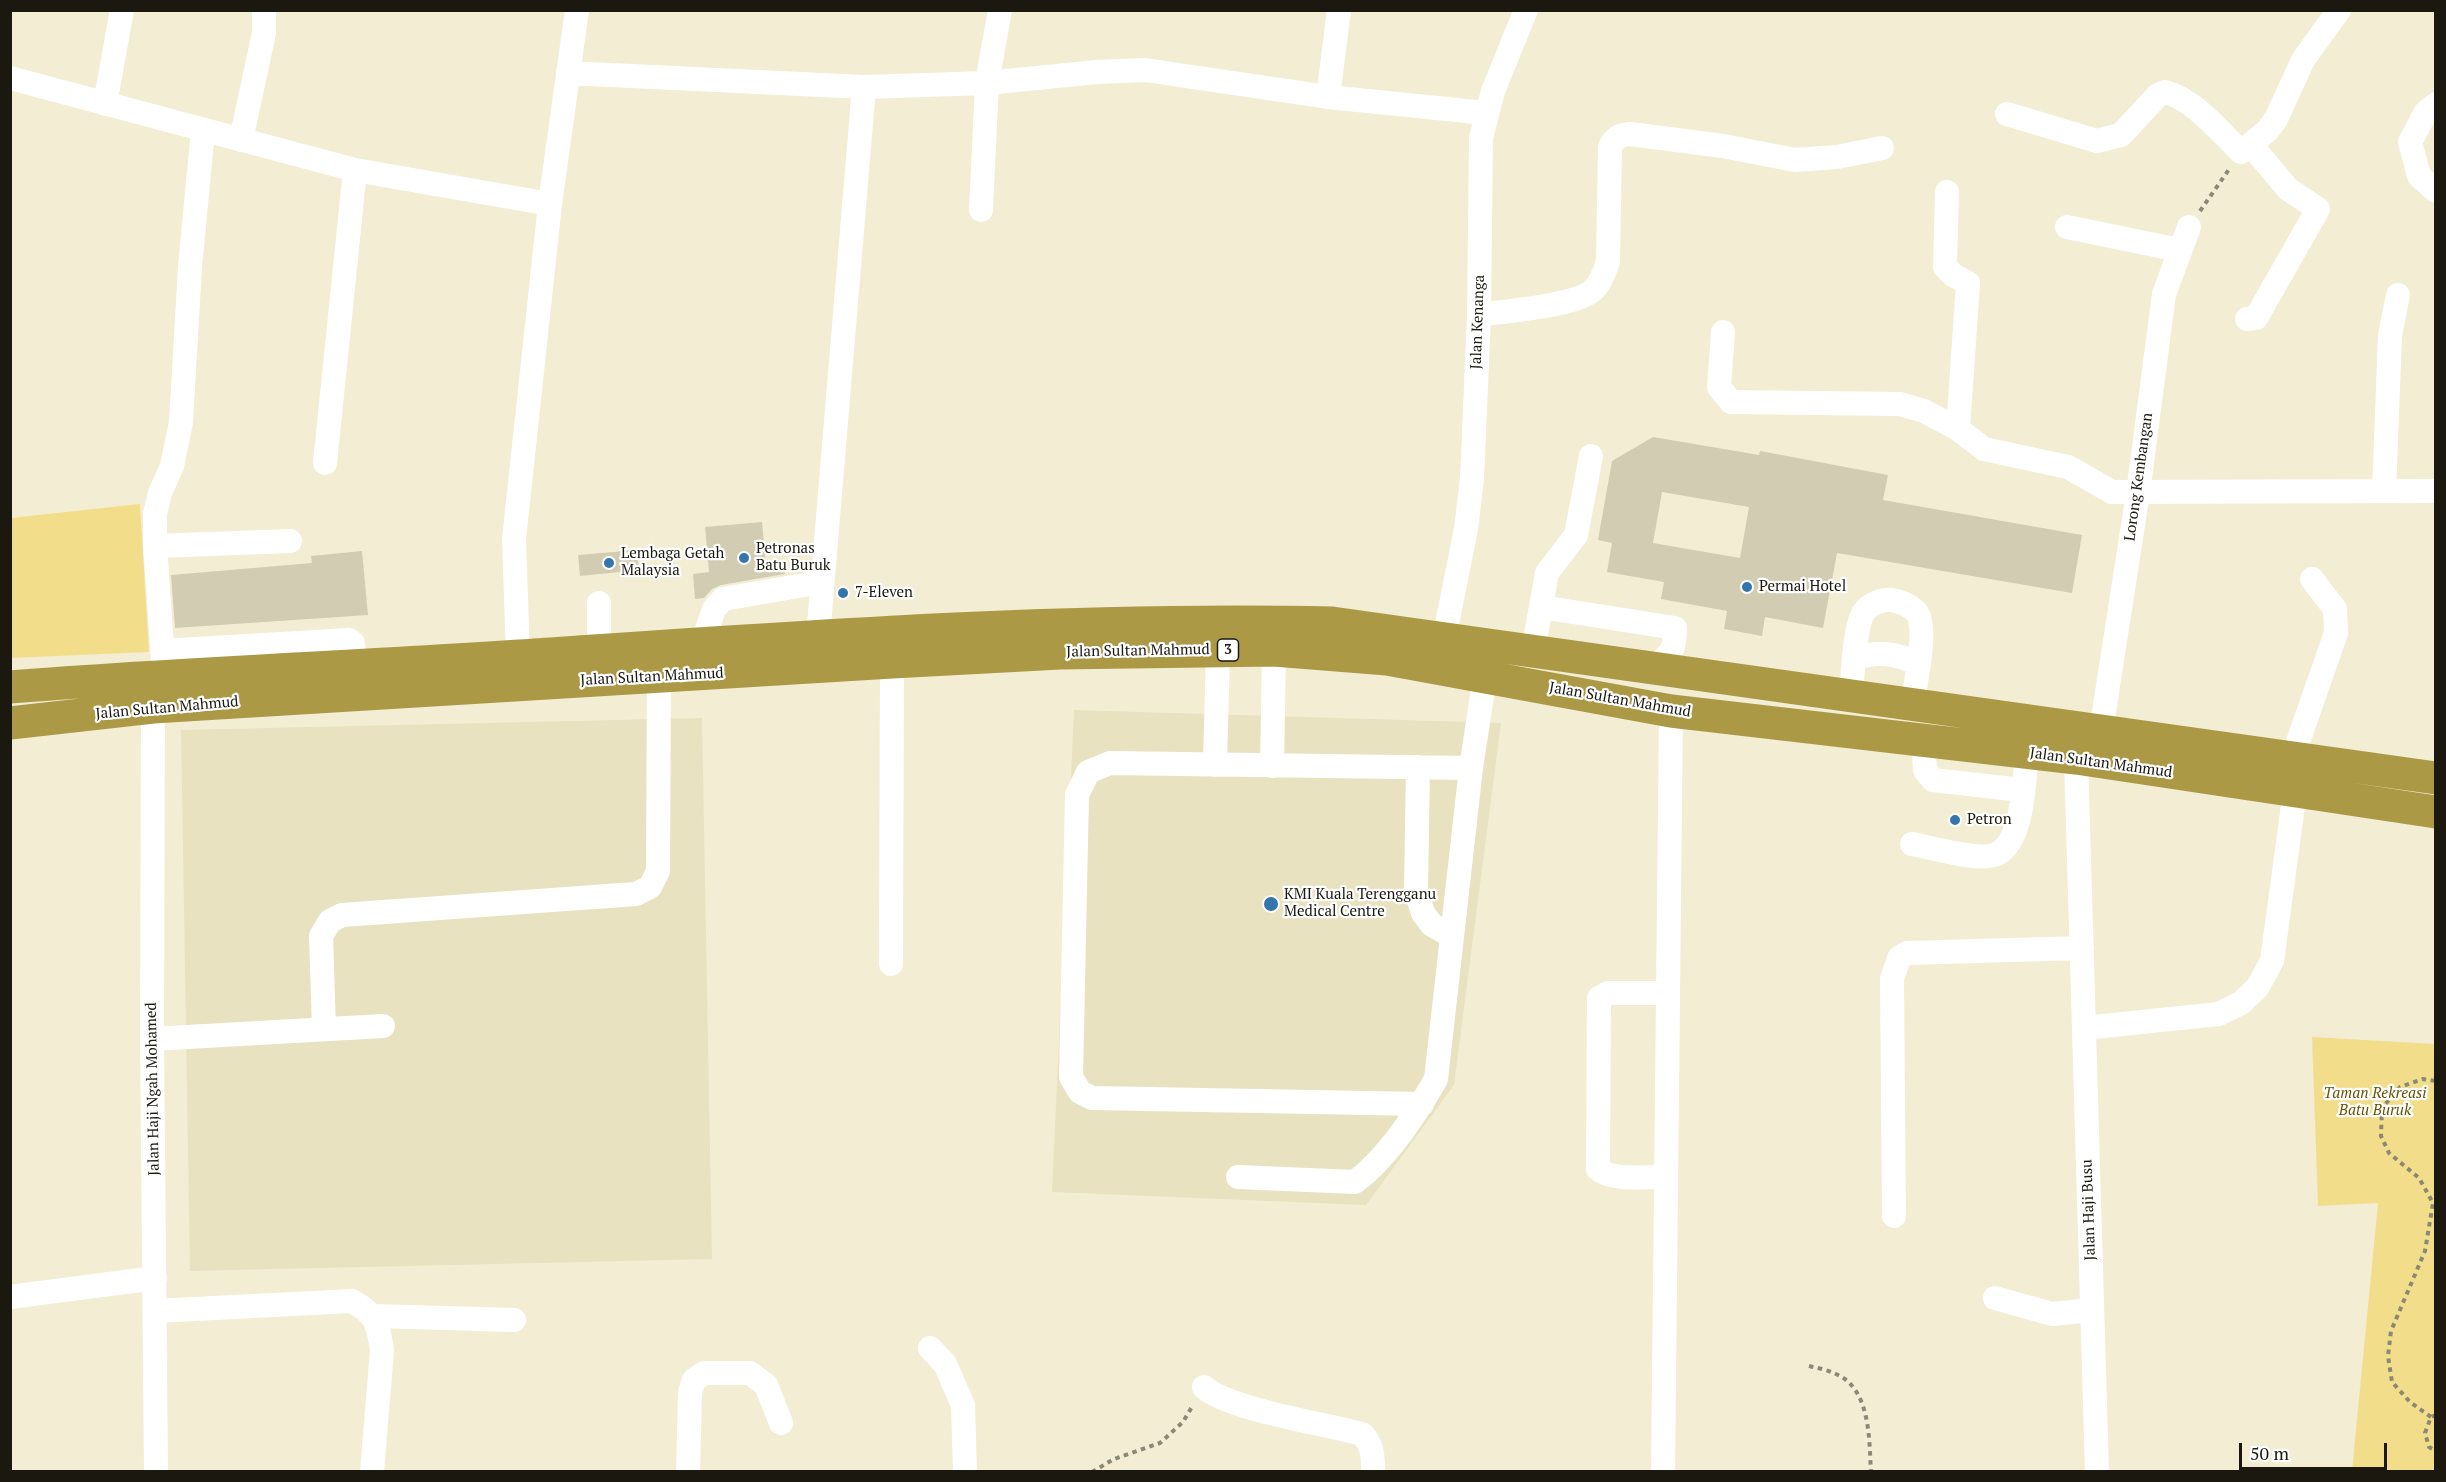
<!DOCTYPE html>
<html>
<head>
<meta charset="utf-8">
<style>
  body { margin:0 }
  #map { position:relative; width:2446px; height:1482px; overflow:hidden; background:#f3edd4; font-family:"PT Serif",serif }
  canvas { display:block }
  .frame { position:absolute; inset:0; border:12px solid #1a180f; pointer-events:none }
  .scale { position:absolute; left:2239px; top:1443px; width:148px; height:27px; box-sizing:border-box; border:3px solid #1a180f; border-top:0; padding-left:8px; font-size:18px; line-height:21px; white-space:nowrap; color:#1a180f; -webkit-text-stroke:4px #fff; paint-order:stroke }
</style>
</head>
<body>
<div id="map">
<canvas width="2446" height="1482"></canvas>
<div class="frame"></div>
<div class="scale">50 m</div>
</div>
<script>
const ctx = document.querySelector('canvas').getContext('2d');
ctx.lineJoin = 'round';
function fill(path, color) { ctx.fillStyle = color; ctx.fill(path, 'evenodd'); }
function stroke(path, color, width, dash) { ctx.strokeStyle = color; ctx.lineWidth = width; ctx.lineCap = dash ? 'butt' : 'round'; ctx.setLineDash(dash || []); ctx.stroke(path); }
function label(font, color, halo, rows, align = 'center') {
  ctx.font = font + ' "PT Serif",serif'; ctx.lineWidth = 4.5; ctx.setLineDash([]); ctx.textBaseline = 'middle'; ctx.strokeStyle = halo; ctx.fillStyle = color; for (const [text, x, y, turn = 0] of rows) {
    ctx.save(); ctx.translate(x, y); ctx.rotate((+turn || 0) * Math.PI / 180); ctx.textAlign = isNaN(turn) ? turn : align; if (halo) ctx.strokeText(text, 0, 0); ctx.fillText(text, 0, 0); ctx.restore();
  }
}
fill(new Path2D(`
  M1074 710 1501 723 1454 1085 1366 1205 1052 1192Z
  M702 718 712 1259 190 1271 181 730Z`), '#e9e2c1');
fill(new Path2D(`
  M140 504 149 652 11 658V518Z
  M2312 1037 2435 1044V1471H2352L2378 1203 2318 1206Z`), '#f2de8a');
fill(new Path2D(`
  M1653 437 1759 455 1760 451 1888 475 1883 500 2082 535 2072 593 1837 553 1823 628 1765 617 1762 636 1724 629 1727 611 1661 599 1664 582 1607 572 1612 543 1598 540 1612 461ZM1662 492 1749 507 1740 558 1653 543Z
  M762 522 766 567 784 566 785 574 721 585 712 589 704 598 695 599 693 574 709 572 705 527Z
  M637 550 639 570 580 576 578 555Z
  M362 551 368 615 175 628 171 575 312 563 311 556Z`), '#d2ccb3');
stroke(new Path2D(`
  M2200 211 2230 168
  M1809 1366C1818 1368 1828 1370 1836 1374 1871 1389 1869 1440 1871 1472
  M2436 1415 2431 1417 2425 1433 2429 1447 2436 1451
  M2431 1417 2410 1402 2392 1382 2388 1356 2391 1331 2425 1251 2433 1203 2419 1178 2389 1153 2381 1136 2382 1108 2400 1087 2423 1079 2436 1081
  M1092 1472 1114 1459 1160 1443 1183 1422 1193 1405`), '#8c8876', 4, [4.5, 4.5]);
stroke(new Path2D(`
  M568 73 864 87 987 83 1097 72 1145 70 1328 97 1486 113
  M10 78 355 170 550 204
  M1328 97 1339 10
  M105 104 122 10
  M2436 104 2426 112 2410 142 2419 176 2436 191
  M2007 114 2097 141 2121 135 2158 95 2165 92C2195 100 2219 131 2241 152L2267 131 2276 119 2303 60 2339 10
  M241 140 264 33V10
  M1947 192 1945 267 1953 275 1968 283 1958 429
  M981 210 987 83 1000 10
  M2067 227 2179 250
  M1479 315C1504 311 1576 306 1593 290 1601 283 1605 271 1608 261L1610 147C1615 137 1620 135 1630 134L1723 146 1795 160 1837 157 1882 148
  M2247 319 2256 318 2318 209 2288 189 2251 145
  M1723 332 1719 387 1731 402 1900 404 1924 411 1958 429 1984 449 2068 467 2112 492 2436 491
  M325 463 355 170
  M2384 491 2390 335 2398 295
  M155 546 290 541
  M599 603V651
  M1541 607 1675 628C1675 652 1671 654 1653 668
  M818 637 864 87
  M1444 639 1466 529 1472 479 1479 315 1481 138 1493 91 1526 10
  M702 644 714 609 723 599 822 582
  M162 651 349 640 353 643 355 664
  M1533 651 1547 573 1576 535 1591 456
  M518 656 514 539 550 204 577 10
  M1855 658C1878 651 1897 653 1918 664
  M164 675 155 546V514L160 493 172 466 181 422 190 267 203 130
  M1851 695C1853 676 1854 626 1864 612 1869 604 1883 599 1892 600 1901 602 1911 605 1917 613 1928 629 1915 685 1912 705
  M153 707 152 1039 156 1472
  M2101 731 2138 493 2164 294 2189 227
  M1923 740 1925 770 1933 780 2022 790
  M2076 758 2097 1472
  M2292 759 2336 633 2335 609 2312 579
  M1215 765 1218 650
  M1272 766 1274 650
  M1418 767 1416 891 1423 913 1432 925 1452 936
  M1912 844C1932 848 1971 859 1990 856 2024 851 2024 779 2027 752
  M891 964 892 662
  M2084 1028 2219 1014 2241 1003 2257 988 2272 961 2295 791
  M324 1029 321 936 330 921 342 915 636 894 650 887 658 871 659 676
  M152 1039 383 1026
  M1422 1104 1092 1098 1080 1092 1071 1077 1077 795 1088 772 1110 763 1471 768
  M1238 1177 1355 1182C1387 1158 1416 1114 1436 1079L1471 768 1485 676
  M1666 1177C1646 1176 1614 1182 1598 1169L1599 998 1608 993H1668
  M1894 1216 1892 979 1899 958 1907 953 2082 948
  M10 1297 155 1278
  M1995 1298 2052 1314 2092 1310
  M155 1311 352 1301C376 1314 378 1324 382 1350L372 1472
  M374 1316 514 1320
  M930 1348 945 1364 963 1405 965 1472
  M1204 1387C1227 1409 1326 1424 1362 1434 1373 1445 1373 1457 1373 1472
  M688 1472 690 1392 694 1380 704 1373H750L766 1385 781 1423
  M1663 1472 1671 711`), '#fff', 24);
stroke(new Path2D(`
  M10 687C185 673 360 667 535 655 800 637 1066 617 1332 623L2436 778
  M10 723 153 707 892 662 1060 653 1274 650 1387 659 1671 711 2076 758 2436 812`), '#ac9945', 33);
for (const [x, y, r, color] of [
  [744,558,6,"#3476ac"],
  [609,563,6,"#3476ac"],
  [1747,587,6,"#3476ac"],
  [843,593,6,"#3476ac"],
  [1955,820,6,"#3476ac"],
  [1271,904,8,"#3476ac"]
]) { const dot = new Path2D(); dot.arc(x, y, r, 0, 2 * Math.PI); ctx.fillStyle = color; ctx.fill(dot); stroke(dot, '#fff', 2); }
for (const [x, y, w] of [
  [1228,650,21]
]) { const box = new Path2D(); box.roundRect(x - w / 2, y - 11, w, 22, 4.5); ctx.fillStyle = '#fff'; ctx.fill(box); stroke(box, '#1a180f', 1.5); }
label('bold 14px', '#1a180f', null, [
  ["3",1228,650]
]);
label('15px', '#1a180f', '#fff', [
  ["Jalan Kenanga",1478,322,-88],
  ["Lorong Kembangan",2139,477,-82],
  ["Jalan Sultan Mahmud",1138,651,-1],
  ["Jalan Sultan Mahmud",652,677,-3],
  ["Jalan Sultan Mahmud",1620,700,10],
  ["Jalan Sultan Mahmud",167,708,-5],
  ["Jalan Sultan Mahmud",2101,763,8],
  ["Jalan Haji Ngah Mohamed",153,1089,-91],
  ["Jalan Haji Busu",2089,1210,-92]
]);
label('15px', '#1a180f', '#fff', [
  ["Petronas",756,549],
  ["Batu Buruk",756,566],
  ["Lembaga Getah",621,554],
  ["Malaysia",621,571],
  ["Permai Hotel",1759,587],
  ["7-Eleven",855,593],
  ["Petron",1967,820],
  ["KMI Kuala Terengganu",1284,895],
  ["Medical Centre",1284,912]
], 'left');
label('italic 15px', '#645403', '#fff', [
  ["Taman Rekreasi",2375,1094],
  ["Batu Buruk",2375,1111]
]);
</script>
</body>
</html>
